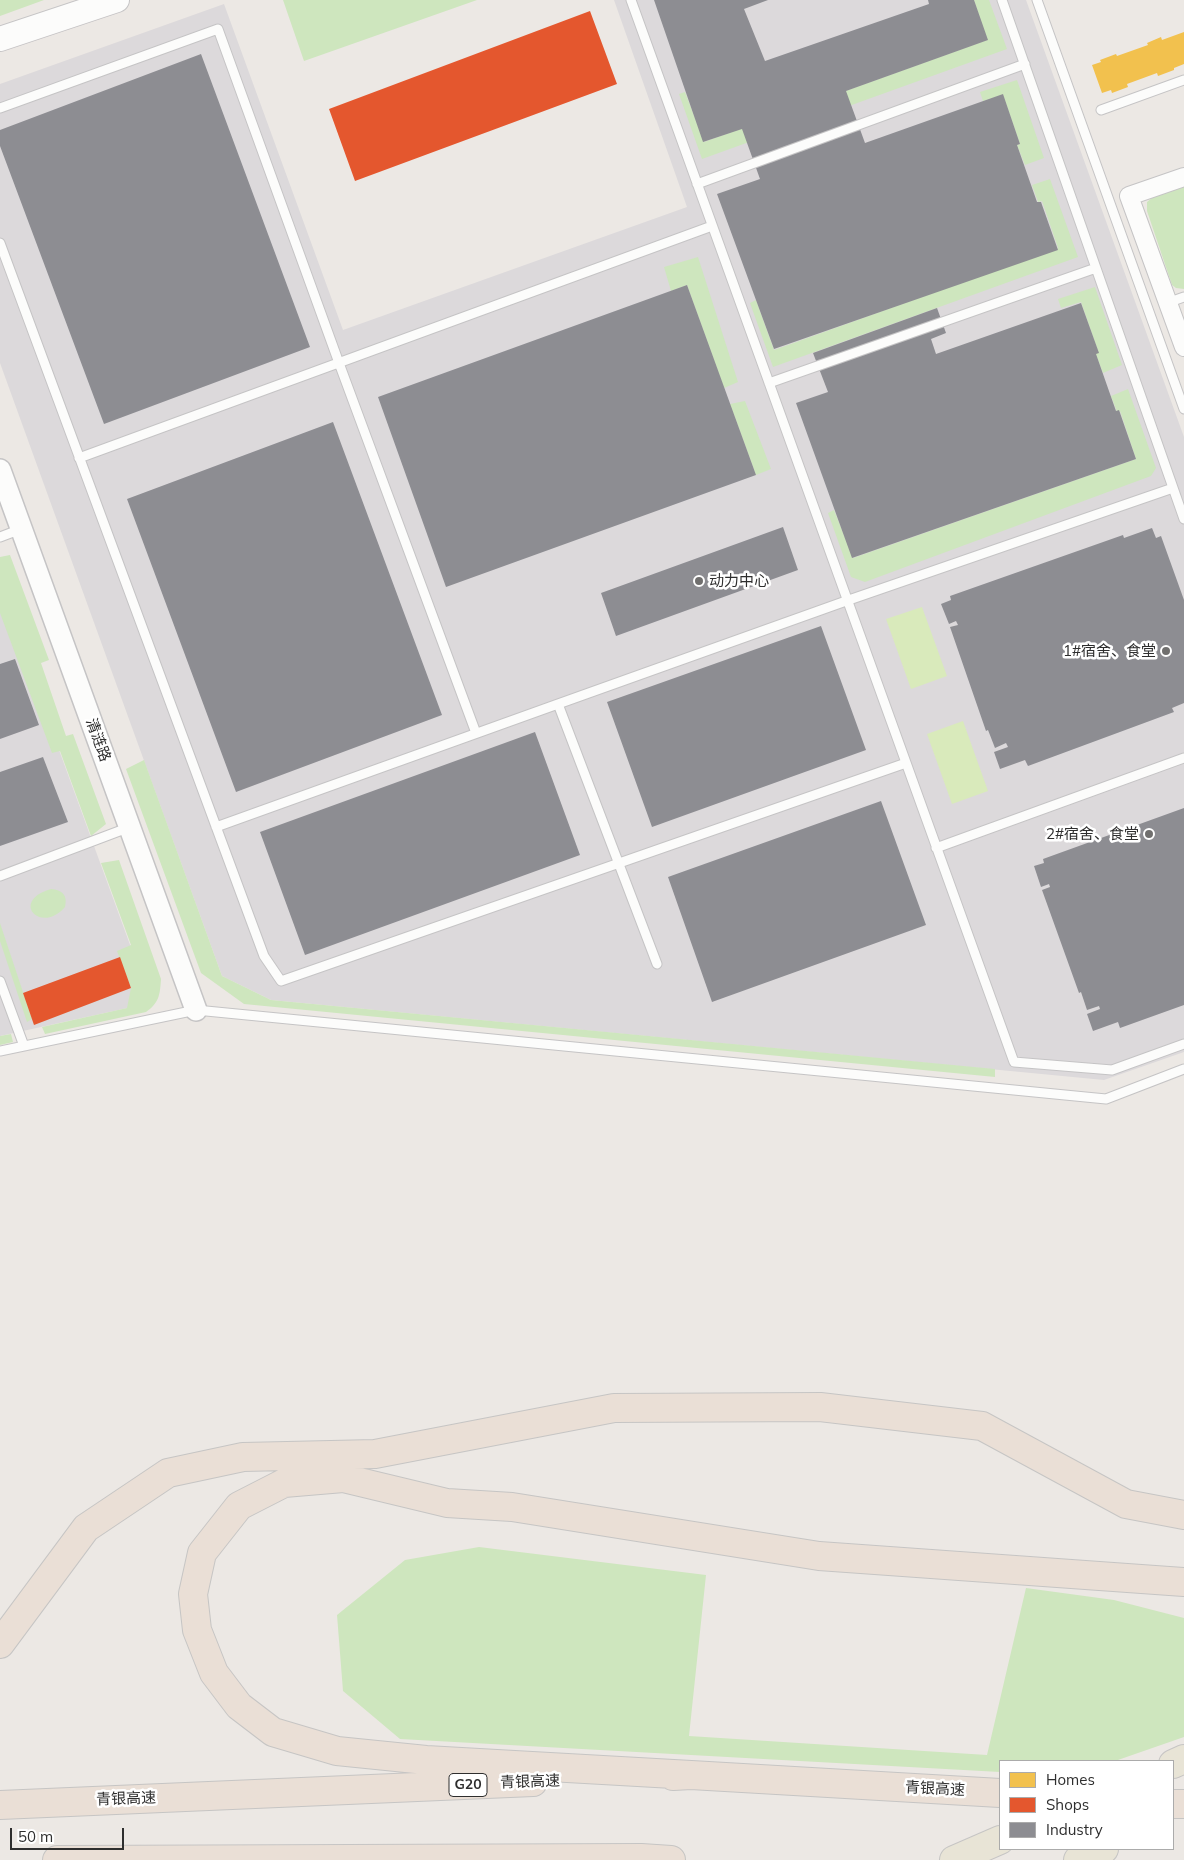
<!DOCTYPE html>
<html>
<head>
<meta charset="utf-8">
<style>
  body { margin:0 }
  #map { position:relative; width:1184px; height:1860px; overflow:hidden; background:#ece8e4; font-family:Mulish,sans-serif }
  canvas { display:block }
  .legend { position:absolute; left:999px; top:1760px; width:175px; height:90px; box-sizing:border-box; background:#fff; border:1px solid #ababab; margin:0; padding:6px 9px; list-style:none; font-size:15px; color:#2e2e2e }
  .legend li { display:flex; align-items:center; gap:10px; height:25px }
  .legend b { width:25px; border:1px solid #ababab }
  .scale { position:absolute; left:10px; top:1828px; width:114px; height:22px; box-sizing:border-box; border:2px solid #2e2e2e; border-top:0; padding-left:6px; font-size:15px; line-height:18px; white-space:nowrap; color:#2e2e2e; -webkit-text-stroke:4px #fff; paint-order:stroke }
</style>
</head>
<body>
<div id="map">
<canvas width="1184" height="1860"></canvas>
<ul class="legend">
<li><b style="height:14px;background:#f2c14e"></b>Homes</li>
<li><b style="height:14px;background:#e4572e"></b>Shops</li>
<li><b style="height:14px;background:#8d8d92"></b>Industry</li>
</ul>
<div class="scale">50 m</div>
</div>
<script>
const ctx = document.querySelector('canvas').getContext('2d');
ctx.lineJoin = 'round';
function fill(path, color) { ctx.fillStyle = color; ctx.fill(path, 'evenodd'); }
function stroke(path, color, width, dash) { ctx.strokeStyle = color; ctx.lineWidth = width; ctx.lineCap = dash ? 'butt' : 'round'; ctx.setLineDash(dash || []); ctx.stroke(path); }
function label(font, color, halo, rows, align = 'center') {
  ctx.font = font + ' Mulish,"Noto Sans SC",sans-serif'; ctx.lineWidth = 5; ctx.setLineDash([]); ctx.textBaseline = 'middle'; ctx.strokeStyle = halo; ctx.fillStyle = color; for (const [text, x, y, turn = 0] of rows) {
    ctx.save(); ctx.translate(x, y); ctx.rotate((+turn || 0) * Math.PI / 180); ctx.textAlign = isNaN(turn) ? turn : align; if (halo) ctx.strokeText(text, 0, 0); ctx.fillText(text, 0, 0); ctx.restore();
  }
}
fill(new Path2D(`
  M614 0H1026L1184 437V1052L1104 1080 271 1000 222 976 0 363V84L224 4 343 330 687 207Z
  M0 588 145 986 132 1007 0 1036Z`), '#dcd9db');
fill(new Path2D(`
  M0 0H44L0 16Z
  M283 0H477L304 61Z
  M974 0H989L1007 49 702 159 679 94 685 92 704 142 987 40Z
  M1017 80 1044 158 1025 165 1017 145 1020 144 1003 95 983 101 980 92Z
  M1050 179 1078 257 773 367 750 303 756 300 774 350 1058 248 1042 201 1038 202 1032 185Z
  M1184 186V289L1176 288 1172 285 1147 211V202L1153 197Z
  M698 257 738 382 724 388 687 285 671 291 664 267Z
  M1095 287 1122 365 1103 373 1095 352 1098 351 1081 302 1061 308 1058 299Z
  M1128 389 1156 468 1151 476 865 582 851 577 828 513 834 510 853 558 1136 459 1120 411 1117 412 1111 396Z
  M745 401 771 469 756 475 730 404Z
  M10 555 49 660 41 663 66 736 73 734 106 824 91 836 60 751 52 753 0 613V557Z
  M144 760 222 976 271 1000 995 1069V1077L244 1004 201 973 126 769Z
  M119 860 161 979C160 995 159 1003 146 1012L45 1034 42 1027 127 1008 131 988 117 951 131 945 101 863Z
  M51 889C62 890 68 895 65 907 41 935 9 901 51 889Z
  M0 923 32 1019 27 1022 0 941Z
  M11 1034 13 1042 0 1045V1036Z
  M479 1547 706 1575 689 1736 987 1755 1026 1588 1114 1600 1184 1618V1737L1115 1761H1000V1772L400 1739 343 1691 337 1615 405 1560Z`), '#cee6be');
fill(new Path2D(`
  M922 607 947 676 911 689 886 619Z
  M963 721 988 791 952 804 927 734Z`), '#d9eabb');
fill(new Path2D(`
  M1184 32V64L1174 68V70L1158 76 1157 73 1127 84 1128 87 1112 93 1111 90 1102 93 1092 65 1101 62 1100 60 1116 54 1117 56 1148 45 1147 43 1161 37 1162 40Z`), '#f2c14e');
fill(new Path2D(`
  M590 11 617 84 355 181 329 109Z
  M120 957 131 988 34 1025 23 993Z`), '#e4572e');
fill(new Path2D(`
  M654 0H768L744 9 765 61 929 4 928 0H974L988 40 846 91 865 143 1003 94 1020 144 1017 145 1037 202H1041L1058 250 774 349 717 194 760 179 742 129 703 142Z
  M201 54 310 347 104 424 0 146V130Z
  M687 285 756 475 446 587 378 397Z
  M1081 303 1099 353 1096 354 1116 411 1119 410 1136 459 852 558 796 403 828 392 813 353 937 308 946 333 931 339 936 354Z
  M333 422 442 715 236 792 127 499Z
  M783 527 798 570 616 636 601 593Z
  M1152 528 1156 538 1161 536 1184 600V703L1172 708 1174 712 1028 766 1025 760 1000 769 994 752 1008 747 1006 743 995 748 988 730 986 731 950 627 958 625 956 621 949 624 941 604 951 600 950 596 1123 535 1124 538Z
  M821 626 866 750 652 827 607 702Z
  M15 659 39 725 0 739V664Z
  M535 732 580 855 305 955 260 832Z
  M43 757 68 822 0 846V772Z
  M881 801 926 925 712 1002 668 877Z
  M1184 808V1005L1120 1028 1118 1022 1093 1031 1087 1014 1100 1009 1099 1006 1087 1010 1081 992 1079 993 1042 890 1050 887 1049 884 1041 887 1034 866 1044 863 1043 859Z`), '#8d8d92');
const service = new Path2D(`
  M631 0 1014 1062 1112 1070 1184 1044
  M1002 0 1184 519
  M1037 0 1184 409
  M0 108 218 29 339 363 476 733
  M1101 110 1184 80
  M697 184 1025 64
  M0 243 264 956 281 981 906 763
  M1167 303 1184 297
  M769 383 1096 268
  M79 458 712 226
  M0 537 21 529
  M558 704 846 601 1173 488
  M216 827 558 704 657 964
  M936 848 1184 758
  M0 876 130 827
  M0 981 24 1046
  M0 1051 196 1010 1106 1099 1184 1069`);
const minor = new Path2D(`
  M1184 177 1129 196 1184 347`);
const tertiary = new Path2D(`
  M0 470 196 1010`);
const secondary = new Path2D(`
  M0 39 117 0`);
const primary = new Path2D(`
  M1173 1764 1184 1759
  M954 1860 1000 1840
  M1078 1860 1104 1849`);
const motorway = new Path2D(`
  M0 1644 86 1528 168 1473 243 1457 375 1454 614 1408 820 1407 982 1426 1126 1504 1184 1515
  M691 1775 426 1760 337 1751 273 1732 239 1706 214 1673 197 1630 193 1594 202 1553 239 1506 284 1483 343 1478 447 1503 512 1507 819 1556 1184 1582
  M673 1776 691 1775 1000 1793
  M1173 1804H1184
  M0 1805 533 1782
  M57 1860 641 1858 671 1860`);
stroke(service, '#c5c4c5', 11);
stroke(minor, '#c5c4c5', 20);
stroke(tertiary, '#c5c4c5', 24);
stroke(secondary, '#c5c4c5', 26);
stroke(primary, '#c6c5c4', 30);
stroke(motorway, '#c6c5c4', 30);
stroke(service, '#fcfcfb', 9);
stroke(minor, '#fcfcfb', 18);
stroke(tertiary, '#fcfcfb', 21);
stroke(secondary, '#fcfcfb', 24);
stroke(primary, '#e8e4d6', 28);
stroke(motorway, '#eadfd6', 28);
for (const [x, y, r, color] of [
  [699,581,5,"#706f6e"],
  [1166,651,5,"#706f6e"],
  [1149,834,5,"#706f6e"]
]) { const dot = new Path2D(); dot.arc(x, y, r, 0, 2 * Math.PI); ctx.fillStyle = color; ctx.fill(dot); stroke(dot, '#fff', 2); }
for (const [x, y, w] of [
  [468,1785,38]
]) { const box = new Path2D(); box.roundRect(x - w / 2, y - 11.5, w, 23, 4); ctx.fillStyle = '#fff'; ctx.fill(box); stroke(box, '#2e2e2e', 1); }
label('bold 14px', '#2e2e2e', null, [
  ["G20",468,1785]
]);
label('15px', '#2e2e2e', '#fff', [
  ["动力中心",709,581,"left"],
  ["1#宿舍、食堂",1156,651],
  ["2#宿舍、食堂",1139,834]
], 'right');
label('15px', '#2e2e2e', '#fff', [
  ["清涟路",98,740,70],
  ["青银高速",530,1782,-2],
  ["青银高速",935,1789,3],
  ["青银高速",126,1799,-2]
]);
</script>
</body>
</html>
